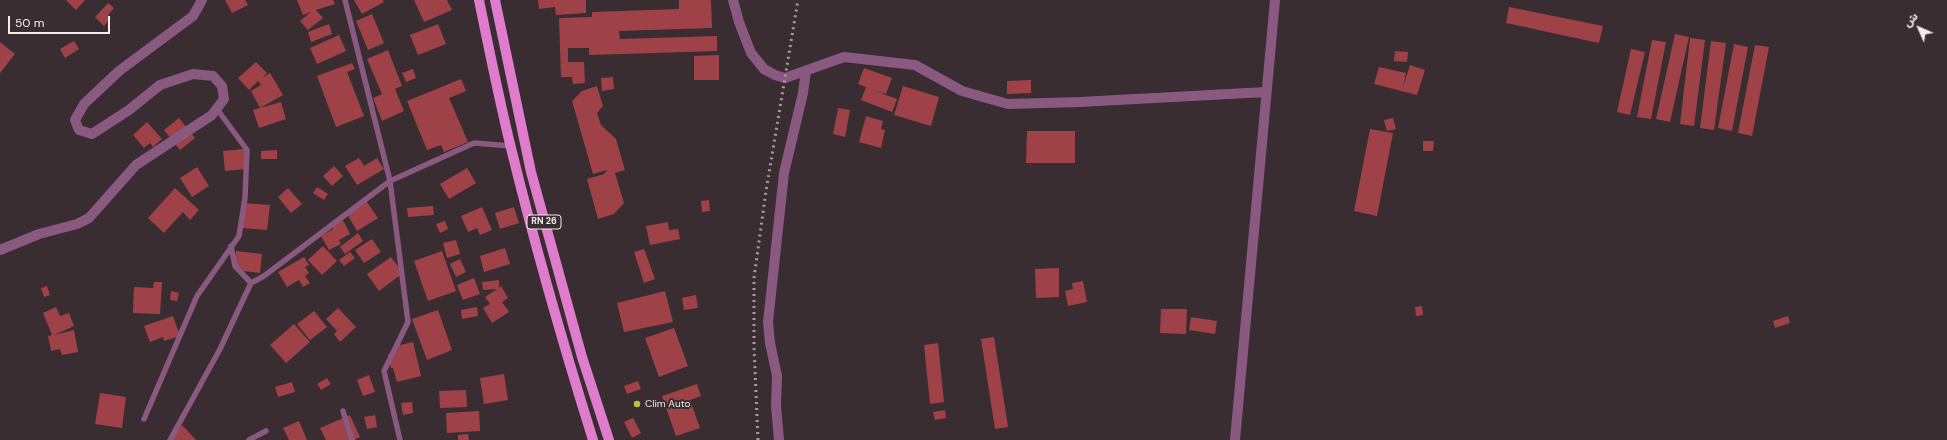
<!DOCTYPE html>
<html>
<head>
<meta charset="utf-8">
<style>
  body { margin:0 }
  #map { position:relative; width:1947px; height:440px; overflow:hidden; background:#392d31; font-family:"DM Sans","Noto Sans Arabic",sans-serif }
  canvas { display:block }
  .north { position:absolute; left:1899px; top:8px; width:40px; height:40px; -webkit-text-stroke:3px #392d31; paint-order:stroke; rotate:315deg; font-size:11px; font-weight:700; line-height:16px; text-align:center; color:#f3ebed }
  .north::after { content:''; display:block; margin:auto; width:14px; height:18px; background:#f3ebed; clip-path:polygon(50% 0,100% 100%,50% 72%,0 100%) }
  .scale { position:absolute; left:8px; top:16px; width:102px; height:18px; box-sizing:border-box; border:2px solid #f3ebed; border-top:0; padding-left:5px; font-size:12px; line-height:14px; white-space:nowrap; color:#f3ebed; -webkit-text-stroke:3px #392d31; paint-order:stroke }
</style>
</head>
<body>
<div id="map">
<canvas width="1947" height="440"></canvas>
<div class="north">ش</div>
<div class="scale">50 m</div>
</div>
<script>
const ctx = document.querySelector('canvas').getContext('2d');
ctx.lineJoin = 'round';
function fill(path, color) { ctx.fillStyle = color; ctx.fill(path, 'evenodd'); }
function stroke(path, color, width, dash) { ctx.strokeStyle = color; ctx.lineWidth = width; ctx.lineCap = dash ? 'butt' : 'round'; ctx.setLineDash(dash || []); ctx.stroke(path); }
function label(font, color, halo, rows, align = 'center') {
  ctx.font = font + ' "DM Sans",sans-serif'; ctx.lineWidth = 4; ctx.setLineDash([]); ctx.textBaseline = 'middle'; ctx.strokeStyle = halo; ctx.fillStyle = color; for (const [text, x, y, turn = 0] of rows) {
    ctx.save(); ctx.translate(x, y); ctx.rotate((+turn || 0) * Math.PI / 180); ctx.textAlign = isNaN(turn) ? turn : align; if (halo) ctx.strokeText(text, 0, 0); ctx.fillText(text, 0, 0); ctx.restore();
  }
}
fill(new Path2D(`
  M66 0H85L76 10Z
  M225 0H245L248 5 232 13Z
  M297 0H333L335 4 316 10 323 18 308 30 300 21 311 12 303 15Z
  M354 0H383L384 2 362 14Z
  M414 0H447L452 10 424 22Z
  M538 0H586V13L556 15 555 7 539 9Z
  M679 0H711L712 28 619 31 620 39 717 36V51L589 55V48H568V62H584L585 83 573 84 572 77H561L559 18 592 17V12L679 9Z
  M108 3 114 8 108 15 111 18 104 26 95 17Z
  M1509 7 1603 26 1599 43 1506 23Z
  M372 14 384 43 368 50 356 21Z
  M329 24 332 34 311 42 308 32Z
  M438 24 446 44 418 55 410 35Z
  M1675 34 1689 37 1670 122 1656 119Z
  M339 35 346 51 317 64 310 48Z
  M1690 38 1705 40 1694 126 1680 124Z
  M1652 40 1666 42 1651 119 1637 117Z
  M74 41 79 49 65 58 60 49Z
  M1711 41 1726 43 1714 130 1700 128Z
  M0 42 15 54 0 73Z
  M1734 44 1748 47 1732 131 1718 128Z
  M1755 45 1769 47 1752 136 1738 133Z
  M1631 49 1645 52 1630 115 1617 112Z
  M388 50 402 86 395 89 404 111 382 121 373 98 382 94 367 59Z
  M1395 51 1408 52 1407 62 1394 61Z
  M719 55V80H694V56Z
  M256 62 267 73 262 78 270 73 283 95 260 108 251 91 261 85 258 81 249 90 238 78Z
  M352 63 355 69 347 72 364 116 336 127 317 76Z
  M1410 65 1425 70 1417 95 1374 84 1379 67 1406 73 1403 87Z
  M864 68 892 78 886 94 875 91 897 99 892 112 861 100 866 87 858 84Z
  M413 69 416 78 406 82 402 73Z
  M613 77 614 89 602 91 601 78Z
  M461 79 466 91 449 98 468 142 444 152 441 145 427 150 407 101Z
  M1031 80V93L1007 94V81Z
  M597 86 603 106 597 113 601 125 616 139 625 170 615 173 624 203 614 214 598 219 587 179 604 174 607 170 593 174 572 101 582 91Z
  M903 86 939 97 931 126 894 115Z
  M281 102 286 119 259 128 253 110Z
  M838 108 850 110 845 137 833 134Z
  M866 116 883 121 881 129 885 130 881 148 859 142Z
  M179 118 195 138 180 150 164 130Z
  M1393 118 1396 129 1387 131 1384 120Z
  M147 122 162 139 153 147 150 143 144 148 133 135Z
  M1370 129 1393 133 1377 216 1354 211Z
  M1027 131H1075V163H1026Z
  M1423 141H1434L1433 151H1423Z
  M244 149 246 169 225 171 223 151Z
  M277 150V159H261V151Z
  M359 158 364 166 377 158 384 169 357 185 345 166Z
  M334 166 343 176 332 186 323 176Z
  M197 167 209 186 192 197 180 178Z
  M467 168 476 183 449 199 440 184Z
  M317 187 328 194 324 200 313 193Z
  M175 188 199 210 190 220 183 212 164 233 148 218Z
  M288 188 302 204 291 213 278 197Z
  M709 200 710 211 702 212 701 201Z
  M367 202 378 218 357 231 347 214Z
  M243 203 270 205 267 230 241 228Z
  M433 206 434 215 408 217 407 208Z
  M482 207 492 230 480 235 477 228 468 232 461 216Z
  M514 207 519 223 500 229 495 213Z
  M343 220 350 234 339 240 341 244 329 250 321 236 333 229 332 226Z
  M445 221 448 229 440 233 436 224Z
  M668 222 669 230 678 229 680 239 650 245 646 226Z
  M358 233 363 241 345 254 340 247Z
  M372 239 381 252 364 263 355 250Z
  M456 240 460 254 447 258 443 243Z
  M323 246 337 261 322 275 308 260Z
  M505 248 510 264 484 272 480 256Z
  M644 249 655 279 644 283 634 252Z
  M236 251 262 254 260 273 234 270Z
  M442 251 456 291 428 301 414 261Z
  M350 252 355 258 344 266 339 260Z
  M304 257 309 265 305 267 309 273 305 276 310 283 303 287 299 280 287 287 278 272Z
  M391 257 403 273 379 291 367 274Z
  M460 259 466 272 456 277 450 264Z
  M1059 268V297L1036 298 1035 269Z
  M474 278 480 294 463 300 457 285Z
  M499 280V288L501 286 508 298 502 302 509 312 492 323 483 308 490 304 485 297 497 289 483 290 482 282Z
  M1083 281 1087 302 1068 306 1065 291 1073 289 1072 283Z
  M154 282H162L160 314 133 313 134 287 153 288Z
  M47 286 50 295 44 297 41 288Z
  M171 291 179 293 177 301 170 300Z
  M665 291 673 322 624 332 617 303Z
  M696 295 698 308 684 310 682 298Z
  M1422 306 1423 315 1416 316 1415 307Z
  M56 307 60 316 69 313 74 326 54 335 74 330 78 352 62 355 60 349 51 351 48 336 52 335 43 313Z
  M477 307 478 316 462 319 461 310Z
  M338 308 356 327 340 342 334 334 337 331 326 319Z
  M1161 309H1187L1186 334 1160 333Z
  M438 310 452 350 427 360 412 319Z
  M314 311 327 327 310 340 297 324Z
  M173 316 180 336 164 341 163 337 150 342 144 326Z
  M1788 316 1790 323 1775 328 1773 321Z
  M1191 317 1217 321 1215 334 1189 330Z
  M294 324 310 342 286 363 270 345Z
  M674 328 688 366 659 377 645 338Z
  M994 337 1008 427 995 429 981 339Z
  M413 342 421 376 397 382 393 368H391L388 354 398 351 396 346Z
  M938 343 944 402 930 404 924 345Z
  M504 374 508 400 484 404 480 378Z
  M369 375 375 392 363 396 357 380Z
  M327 378 331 384 321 390 317 384Z
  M638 381 641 389 627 394 624 386Z
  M292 382 295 392 278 397 275 387Z
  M697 384 701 396 690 400 700 428 676 436 662 396Z
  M466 390 467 407 440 408 439 391Z
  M100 393 126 397 122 428 95 424Z
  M412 402 413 413 403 415 401 403Z
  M945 410 946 418 935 420 933 412Z
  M479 411 480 431 447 433 446 413Z
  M350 415 360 437 354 440H326L320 428Z
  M375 415 377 427 367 429 364 417Z
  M633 418 641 433 632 438 624 422Z
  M299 421 307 440H289L283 428Z
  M182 425 196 440H167Z
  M468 434 469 440H458V435Z`), '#9e4247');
stroke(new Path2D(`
  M345 0 390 181 408 322 384 371 400 440
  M231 246 235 266 251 283 264 276 390 181 474 143 511 146
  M343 411 352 440
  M144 419 197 296 239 236 245 198 247 150 217 109
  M170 440 220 349 251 283
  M249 440 266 431`), '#89597f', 5.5);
stroke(new Path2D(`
  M733 0 739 22 751 53 764 69 775 75 785 78 844 57 915 65 962 91 1008 104 1080 102 1266 92
  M0 250 39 234 77 224 89 218 136 165 212 115 224 99 222 86 213 76 193 74 160 85 129 110 92 134 79 130 75 120 84 104 119 71 193 16 202 0
  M779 440 776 406 777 376 770 343 768 322 784 173 803 93 806 71
  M1235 440 1275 0`), '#89597f', 10);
stroke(new Path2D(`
  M479 0C489 49 499 99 511 148 535 246 563 344 593 440
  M495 0 531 172 582 357 609 440`), '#df7dcc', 10);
stroke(new Path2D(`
  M758 440 754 347V278L766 191 798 0`), '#a59c9e', 3, [2, 4]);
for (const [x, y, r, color] of [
  [637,404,4,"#bfbe41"]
]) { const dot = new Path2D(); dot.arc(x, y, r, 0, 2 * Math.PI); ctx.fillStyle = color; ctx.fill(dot); stroke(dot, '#392d31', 1.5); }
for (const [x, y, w] of [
  [544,222,34]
]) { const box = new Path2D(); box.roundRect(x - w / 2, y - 7, w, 14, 3); ctx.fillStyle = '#392d31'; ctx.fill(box); stroke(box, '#f3ebed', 1); }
label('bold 9px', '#f3ebed', null, [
  ["RN 26",544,222]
]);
label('10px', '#f3ebed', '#392d31', [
  ["Clim Auto",645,404]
], 'left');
</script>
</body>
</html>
